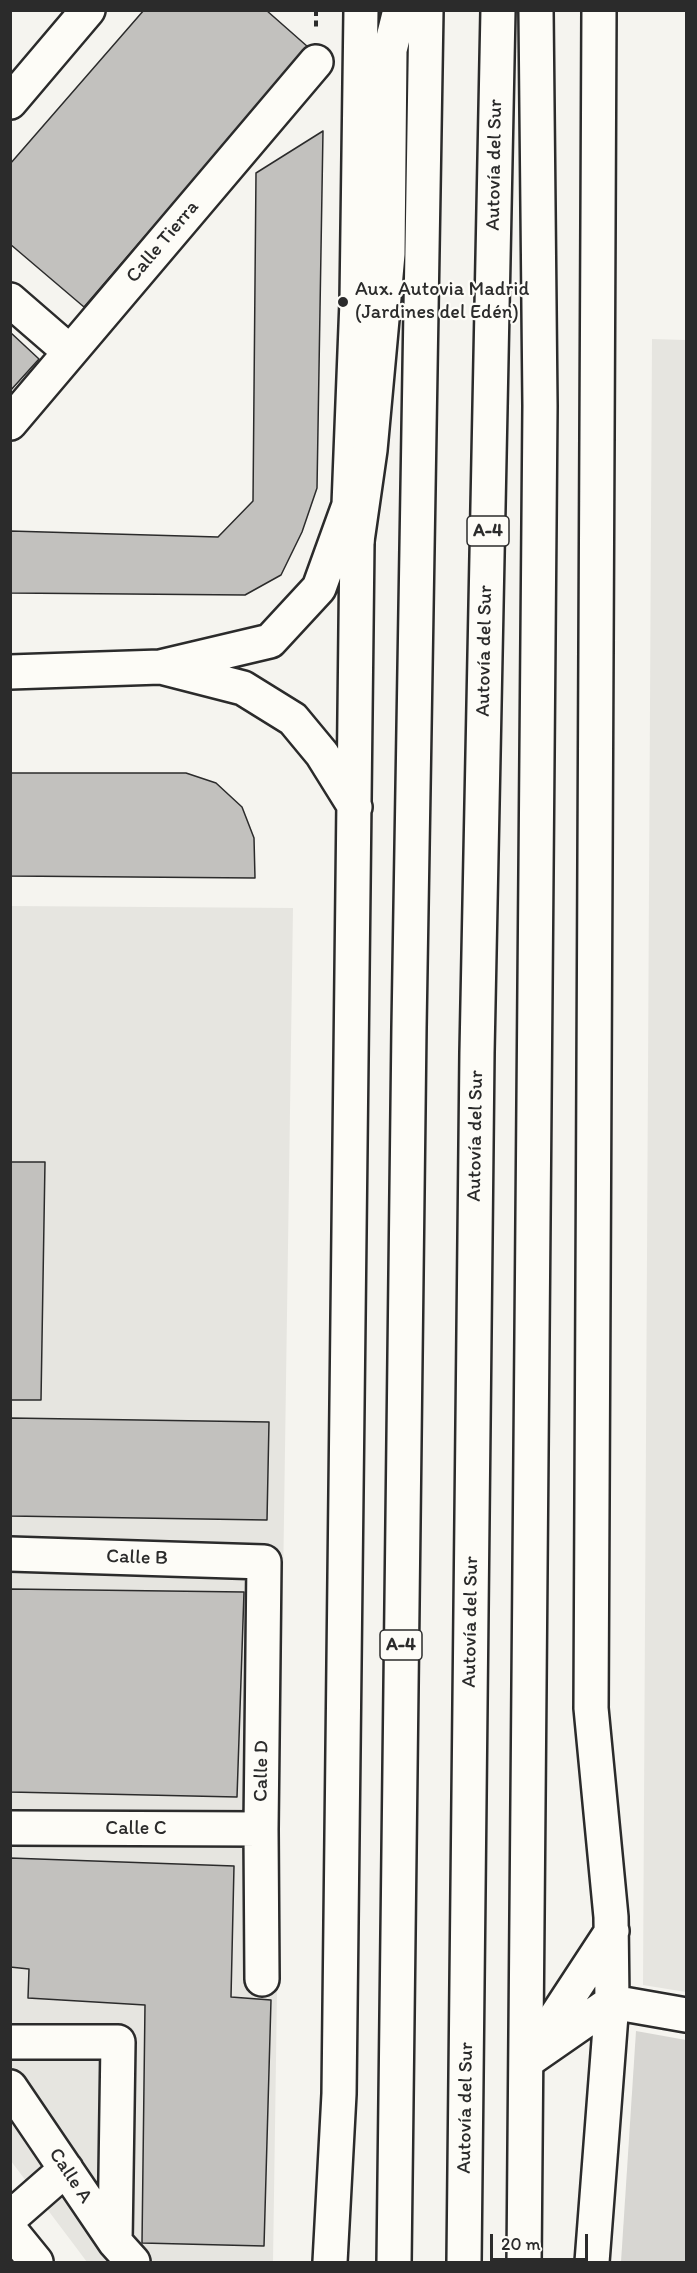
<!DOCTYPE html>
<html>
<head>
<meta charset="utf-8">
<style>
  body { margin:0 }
  #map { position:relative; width:697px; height:2273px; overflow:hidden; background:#f5f4ef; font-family:Itim,sans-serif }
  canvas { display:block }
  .frame { position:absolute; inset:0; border:12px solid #2b2b2b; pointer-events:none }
  .scale { position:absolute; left:490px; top:2234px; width:98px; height:27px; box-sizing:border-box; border:3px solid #2b2b2b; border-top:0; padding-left:8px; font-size:18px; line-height:21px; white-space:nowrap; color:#2b2b2b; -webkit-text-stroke:4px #fdfcf7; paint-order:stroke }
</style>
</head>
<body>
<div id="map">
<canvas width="697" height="2273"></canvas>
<div class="frame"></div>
<div class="scale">20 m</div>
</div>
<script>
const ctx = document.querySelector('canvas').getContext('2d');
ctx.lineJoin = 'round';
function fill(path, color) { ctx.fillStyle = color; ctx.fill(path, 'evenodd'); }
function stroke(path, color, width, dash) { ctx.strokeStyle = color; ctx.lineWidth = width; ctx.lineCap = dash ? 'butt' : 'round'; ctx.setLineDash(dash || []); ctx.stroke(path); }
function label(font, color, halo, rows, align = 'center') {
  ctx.font = font + ' Itim,sans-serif'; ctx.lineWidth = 4.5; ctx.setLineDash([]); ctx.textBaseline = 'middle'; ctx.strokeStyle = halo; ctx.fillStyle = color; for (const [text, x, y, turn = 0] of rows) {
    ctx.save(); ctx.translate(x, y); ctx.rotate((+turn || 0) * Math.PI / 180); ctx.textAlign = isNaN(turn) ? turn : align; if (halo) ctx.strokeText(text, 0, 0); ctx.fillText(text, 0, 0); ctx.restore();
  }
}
fill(new Path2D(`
  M652 339 686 340V1992L643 1985Z
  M11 906 293 908 273 2262H87L11 2161Z`), '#e6e5e0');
fill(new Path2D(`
  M636 2031 686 2040V2262H621Z`), '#d7d6d2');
const building = new Path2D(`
  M144 10H266L308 47 84 307 10 244V164Z
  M323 131 317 488 302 532 281 575 245 595 10 593V531L218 537 253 501 256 173Z
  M10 332 39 359 10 391Z
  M10 773H186L216 783 242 807 254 838 255 878 10 876Z
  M10 1162H45L41 1400H10Z
  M10 1418 269 1422 267 1520 10 1516Z
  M10 1589 244 1592 237 1797 10 1792Z
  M10 1858 234 1866 231 1997 271 2000 264 2246 142 2243 145 2005 28 1998 29 1969 10 1967Z`);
fill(building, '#c2c1be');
stroke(building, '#2b2b2b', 1.5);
const minor = new Path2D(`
  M10 102 88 10
  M10 300 70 352
  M10 423 316 62
  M165 668 243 688 293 719 322 754 355 807
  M10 672 160 667 270 641 319 588 349 505
  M10 1554 264 1562 261 1829 262 1979
  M10 1828 261 1829
  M10 2042H118L115 2242
  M536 2047 612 1931
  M527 2061 612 2002 686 2015
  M10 2087 115 2242 133 2262
  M10 2218 66 2169
  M330 2262 339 2094 357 541 349 505 357 301 361 10
  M592 2262 612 2002 611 1917 591 1708 599 10`);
const major = new Path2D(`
  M10 2230 36 2262`);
const highway = new Path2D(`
  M357 541 370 450 388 254 390 50 400 10
  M394 2262 409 1027 426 10
  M464 2262 477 1052 498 10
  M524 2262 540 406 536 10`);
stroke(minor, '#2b2b2b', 38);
stroke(major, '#2b2b2b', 38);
stroke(highway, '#2b2b2b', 38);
stroke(new Path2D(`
  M316 10V31`), '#2b2b2b', 4, [6, 4.5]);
stroke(minor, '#fdfcf7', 33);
stroke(major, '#fdfcf7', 33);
stroke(highway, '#fdfcf7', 33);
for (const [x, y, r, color] of [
  [343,302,6,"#2b2b2b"]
]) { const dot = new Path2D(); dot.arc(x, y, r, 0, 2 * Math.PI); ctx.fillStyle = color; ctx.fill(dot); stroke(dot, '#fdfcf7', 2); }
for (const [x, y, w] of [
  [488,531,42],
  [401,1645,42]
]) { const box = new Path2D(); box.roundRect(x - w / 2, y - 15, w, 30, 4.5); ctx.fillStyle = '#fdfcf7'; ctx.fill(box); stroke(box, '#2b2b2b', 1.5); }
label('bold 18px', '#2b2b2b', null, [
  ["A-4",488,531],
  ["A-4",401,1645]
]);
label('20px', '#2b2b2b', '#fdfcf7', [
  ["Autovía del Sur",495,165,-89],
  ["Calle Tierra",163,242,-50],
  ["Autovía del Sur",485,651,-89],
  ["Autovía del Sur",476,1136,-89],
  ["Calle B",137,1558,2],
  ["Autovía del Sur",471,1622,-89],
  ["Calle D",262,1771,-89],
  ["Calle C",136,1829],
  ["Autovía del Sur",466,2108,-89],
  ["Calle A",70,2176,56]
]);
label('20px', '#2b2b2b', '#fdfcf7', [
  ["Aux. Autovia Madrid",355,290],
  ["(Jardines del Edén)",355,313]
], 'left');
</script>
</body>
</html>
